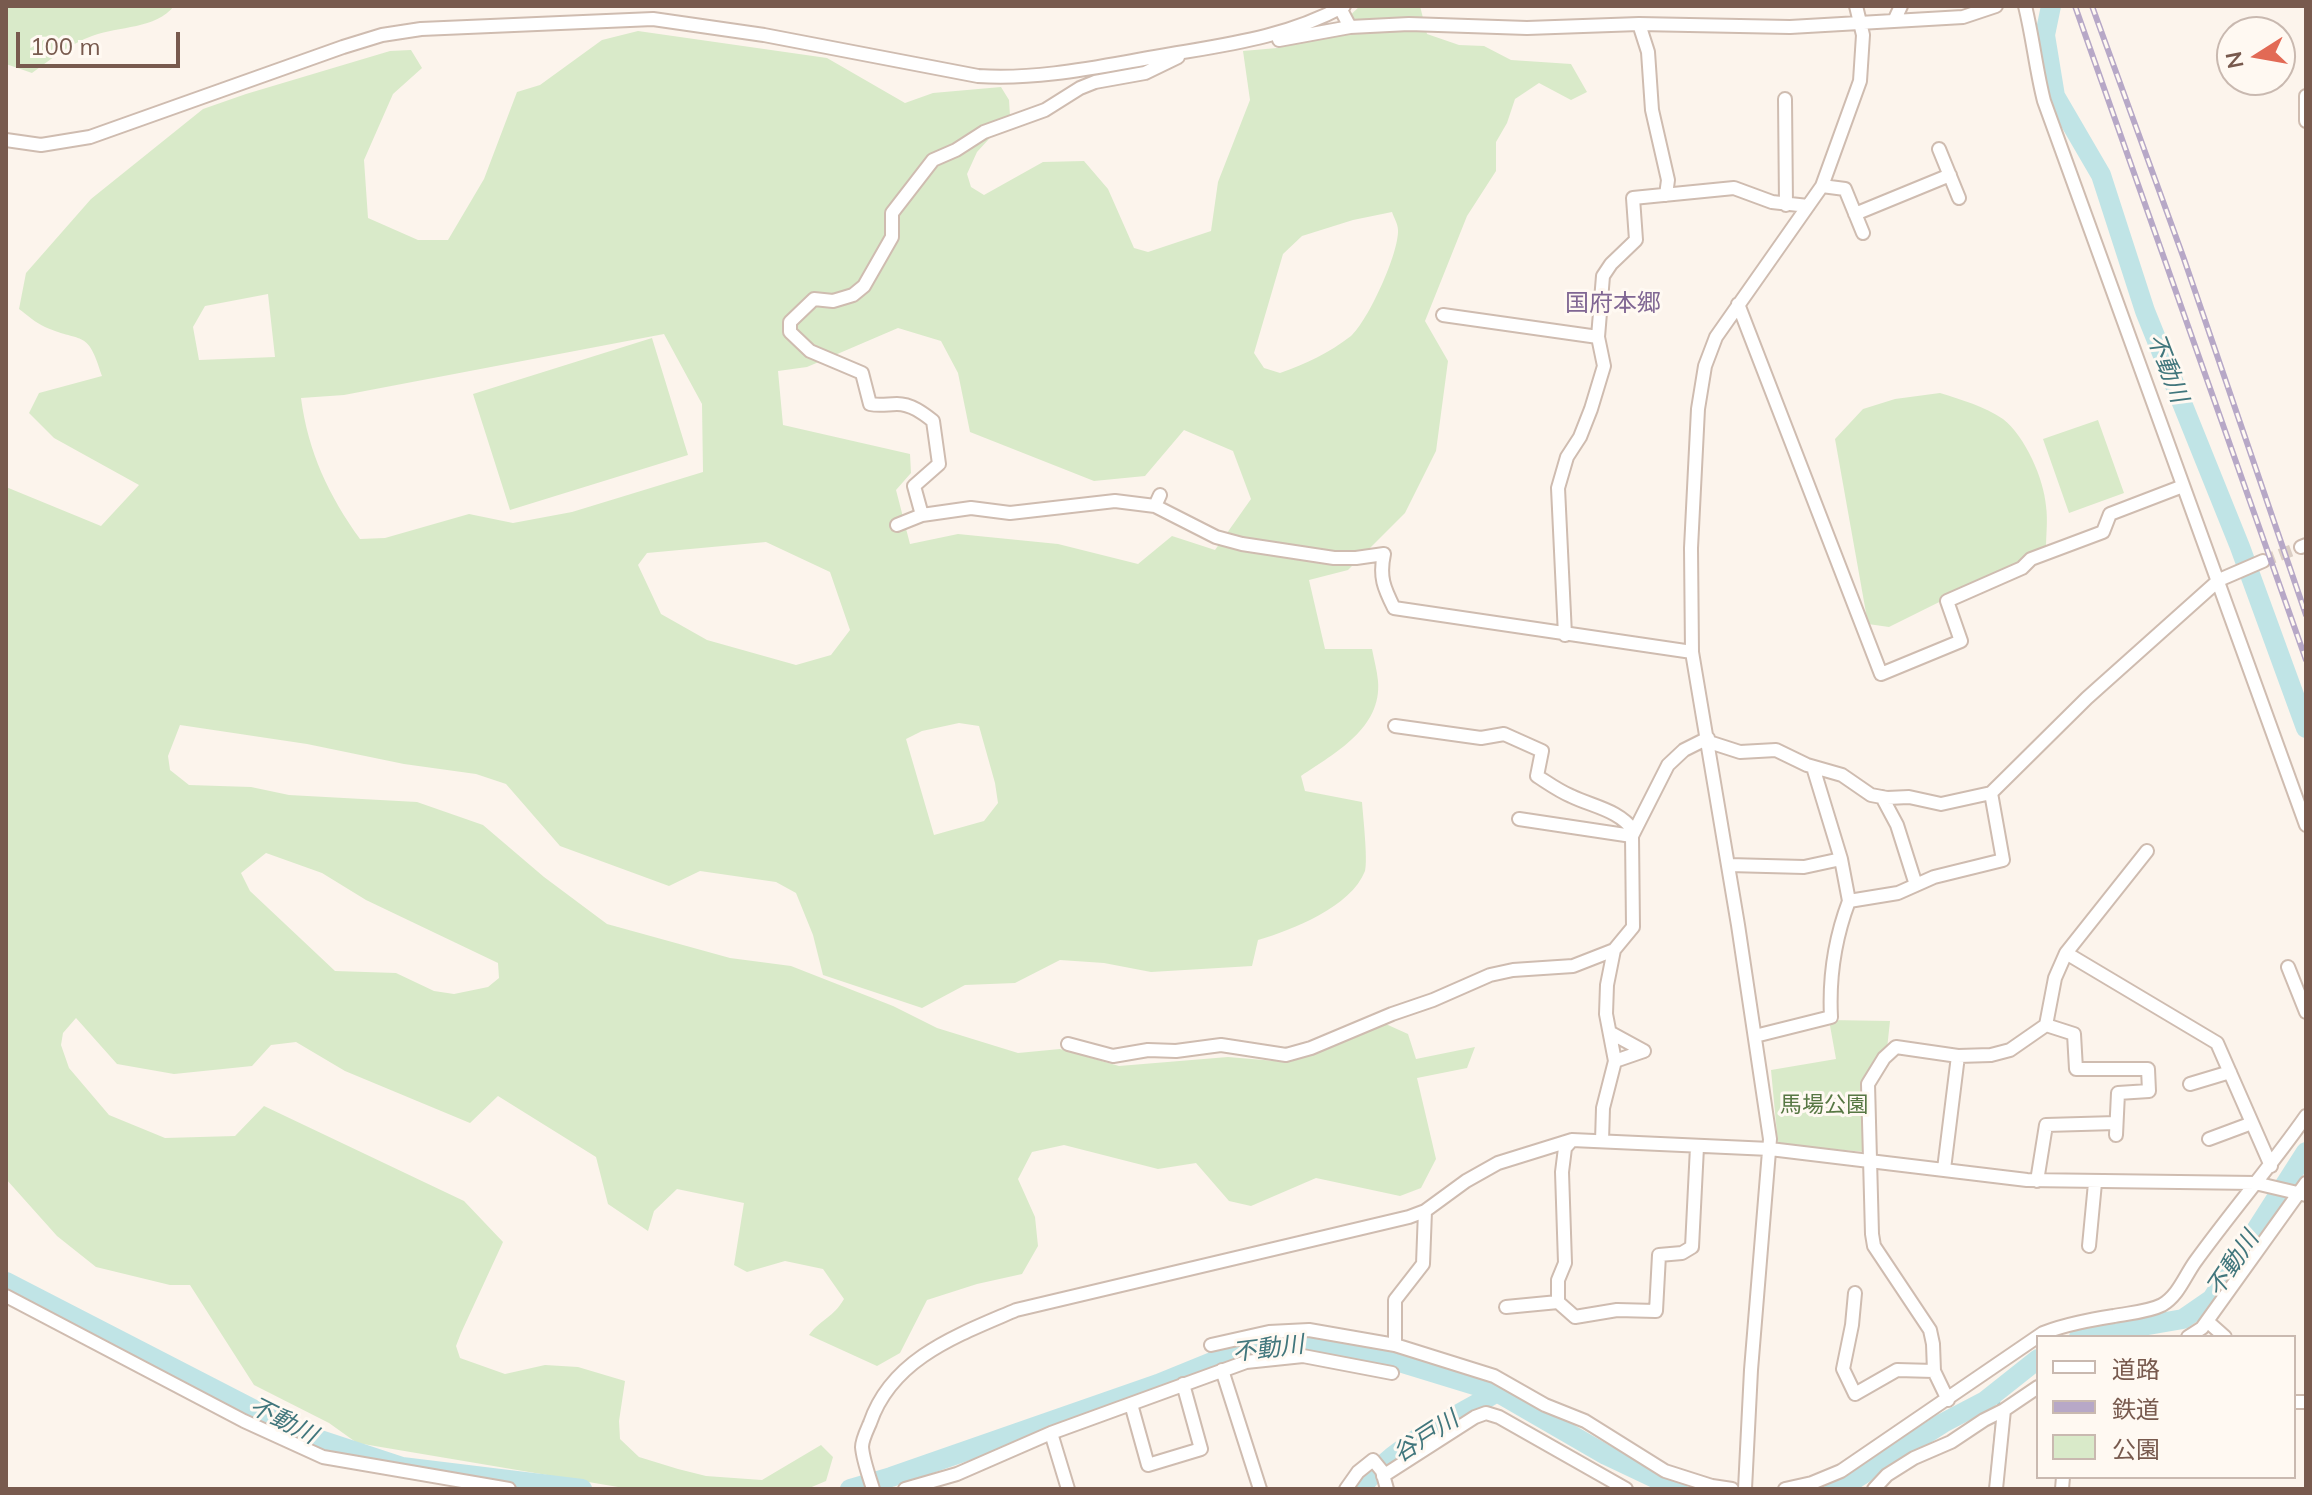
<!DOCTYPE html>
<html>
<head>
<meta charset="utf-8">
<style>
  body { margin:0 }
  #map { position:relative; width:2312px; height:1495px; overflow:hidden; background:#fcf4ec; font-family:Mulish,"Noto Sans JP",sans-serif }
  canvas { display:block }
  .frame { position:absolute; inset:0; border:8px solid #785a4e; pointer-events:none }
  .legend { position:absolute; left:2036px; top:1335px; width:260px; height:144px; box-sizing:border-box; background:#fff9f2; border:2px solid #c9b9b0; margin:0; padding:10px 14px; list-style:none; font-size:24px; color:#785a4e }
  .legend li { display:flex; align-items:center; gap:16px; height:40px }
  .legend b { width:40px; border:2px solid #c9b9b0 }
  .north { position:absolute; left:2216px; top:16px; width:80px; height:80px; box-sizing:border-box; background:#fff9f2; border:2px solid #c9b9b0; border-radius:50%; rotate:259deg; font-size:22px; font-weight:700; line-height:32px; text-align:center; color:#785a4e }
  .north::after { content:''; display:block; margin:auto; width:28px; height:36px; background:#e26a55; clip-path:polygon(50% 0,100% 100%,50% 72%,0 100%) }
  .scale { position:absolute; left:16px; top:32px; width:164px; height:36px; box-sizing:border-box; border:4px solid #785a4e; border-top:0; padding-left:10px; font-size:24px; line-height:28px; white-space:nowrap; color:#785a4e; -webkit-text-stroke:6px #fff9f2; paint-order:stroke }
</style>
</head>
<body>
<div id="map">
<canvas width="2312" height="1495"></canvas>
<div class="frame"></div>
<ul class="legend">
<li><b style="height:10px;background:#fff"></b>道路</li>
<li><b style="height:10px;background:#b7a8c7"></b>鉄道</li>
<li><b style="height:22px;background:#d9eac9"></b>公園</li>
</ul>
<div class="north">N</div>
<div class="scale">100 m</div>
</div>
<script>
const ctx = document.querySelector('canvas').getContext('2d');
ctx.lineJoin = 'round';
function fill(path, color) { ctx.fillStyle = color; ctx.fill(path, 'evenodd'); }
function stroke(path, color, width, dash) { ctx.strokeStyle = color; ctx.lineWidth = width; ctx.lineCap = dash ? 'butt' : 'round'; ctx.setLineDash(dash || []); ctx.stroke(path); }
function label(font, color, halo, rows, align = 'center') {
  ctx.font = font + ' Mulish,"Noto Sans JP",sans-serif'; ctx.lineWidth = 6; ctx.setLineDash([]); ctx.textBaseline = 'middle'; ctx.strokeStyle = halo; ctx.fillStyle = color; for (const [text, x, y, turn = 0] of rows) {
    ctx.save(); ctx.translate(x, y); ctx.rotate((+turn || 0) * Math.PI / 180); ctx.textAlign = isNaN(turn) ? turn : align; if (halo) ctx.strokeText(text, 0, 0); ctx.fillText(text, 0, 0); ctx.restore();
  }
}
fill(new Path2D(`
  M6 6H174C156 29 119 26 92 36 70 44 51 59 32 73L6 64Z
  M1360 6H1420L1427 34 1459 45 1484 46 1511 60 1571 64 1587 92 1571 100 1539 83 1515 99 1507 123 1496 142V171L1467 216 1425 321 1448 361 1436 451 1405 513 1348 570 1309 580 1325 649H1372C1374 660 1377 670 1378 681 1382 728 1335 753 1301 776L1305 791 1362 802C1363 816 1368 860 1365 871 1351 907 1292 930 1258 940L1252 966 1151 972 1104 963 1060 960 1015 983 965 985 922 1008 823 975 813 935 796 893 776 882 700 871 669 886 560 846 506 784 476 774 404 764 307 744 180 725 168 756 170 770 189 785 251 787 289 795 417 802 483 825 544 877 607 924 730 958 791 966 893 1006 937 1028 1018 1053 1060 1049 1119 1066 1228 1057 1287 1062 1368 1016 1408 1034 1416 1059 1475 1047 1467 1068 1417 1078 1436 1159 1421 1188 1400 1196 1316 1178 1251 1206 1229 1201 1196 1163 1158 1169 1064 1145 1032 1152 1018 1179 1035 1217 1038 1246 1022 1274 977 1284 927 1300 900 1353 877 1366 809 1335C822 1318 833 1318 844 1299L823 1269 785 1261 747 1272 734 1265 744 1203 677 1189 654 1211 648 1231 608 1204 596 1157 498 1096 470 1123 345 1071 296 1042 271 1045 252 1066 174 1074 117 1064 76 1018 63 1033 61 1045 69 1068 109 1115 165 1138 235 1136 264 1106 464 1201 503 1242 461 1333 456 1346 460 1358 505 1374 545 1365 578 1367 625 1381 619 1421 620 1439 639 1457 678 1469 706 1476 762 1480 821 1445 833 1457 826 1481 807 1489H630L357 1443 329 1423 254 1385 190 1285H170L96 1267 57 1236 6 1179V487L101 526 139 485 54 438 29 413 39 393 102 376C87 328 84 344 45 327 36 323 27 315 19 309L26 273 91 199 203 109 246 94 390 51 411 50 422 68 393 94 364 160 368 218 418 240H448L484 179 517 92 540 85 602 40 638 31 827 58 905 103 933 93 1001 87 1009 100 1010 116 977 152 967 174 971 187 984 195 1043 162 1084 161 1108 189 1134 248 1148 252 1211 231 1218 182 1250 100 1243 51 1277 48 1328 36ZM1392 212C1394 218 1398 224 1398 230 1399 253 1368 321 1351 336 1329 353 1306 364 1280 373L1264 368 1254 353 1283 254 1302 236 1353 220ZM268 294 275 357 199 360 193 327 205 306ZM898 328 941 341 958 373 970 432 1094 481 1145 476 1184 430 1233 451 1251 499 1215 550 1172 536 1138 564 1058 544 958 534 910 544 896 490 911 473 910 454 783 425 778 371 807 367ZM664 334 702 404 703 472 572 512 513 523 469 514 385 538 360 539C329 496 308 452 301 398L344 395ZM766 542 830 572 850 630 831 655 796 665 707 640 661 614 638 565 647 553ZM959 723 979 726 995 783 998 803 984 821 934 835 906 739 922 731ZM266 853 322 873 366 900 498 963 499 978 488 987 454 994 434 991 396 973 335 971 250 891 241 873Z
  M652 338 688 455 510 510 473 394Z
  M1940 393C1962 400 1984 406 2003 419 2025 436 2044 479 2046 506 2048 520 2046 535 2046 549L1889 627 1868 624 1835 439 1863 409 1895 399Z
  M2098 420 2124 493 2069 513 2043 439Z
  M1829 1020 1890 1021 1887 1049 1871 1065 1865 1152 1778 1144 1771 1070 1836 1059Z`), '#d9eac9');
stroke(new Path2D(`
  M1998 1410 2000 1387
  M1990 1489 1997 1417`), '#a6d4d8', 3);
stroke(new Path2D(`
  M2051 6 2045 35 2055 96 2101 175 2145 311 2240 547 2306 728
  M6 1282 299 1433 402 1467 582 1489
  M2079 1337 2183 1319 2212 1299 2306 1152
  M850 1489 891 1477 1158 1384 1212 1362 1223 1354 1270 1345 1308 1343 1373 1354 1497 1392 1606 1455 1678 1489
  M1360 1489C1394 1445 1451 1420 1497 1392
  M1834 1489 1852 1481 1943 1423 1985 1401 2038 1359`), '#c0e4e6', 20);
stroke(new Path2D(`
  M2263 561 2301 547`), '#dbcec4', 12, [12, 6]);
const minor = new Path2D(`
  M2025 6C2033 38 2036 70 2044 101L2306 825
  M1340 8 1350 27 1409 24 1527 28 1639 24 1790 27 1963 17 1996 6
  M1894 21 1901 6
  M1639 24 1648 52 1652 110 1668 180 1666 195
  M1279 40 1350 27
  M2306 96V121
  M1785 99 1786 205
  M6 140 41 145 90 137 343 47 382 35 421 29 653 19 764 35 978 76C1038 80 1097 67 1155 57 1222 45 1283 39 1344 6
  M1939 149 1959 198
  M1822 186 1845 189 1863 233
  M1855 214 1950 175
  M1738 304 1881 674 1961 641 1947 601 2022 568 2031 559 2103 532 2110 514 2183 486
  M1443 315 1598 337
  M1160 495 1155 506 1216 537 1242 544 1334 558H1356L1384 554C1379 577 1384 588 1394 608L1692 652
  M922 515 914 486 939 464 933 421C923 413 911 404 897 404 888 404 880 406 870 404L862 373 810 351 790 332V322L814 299 833 301 853 295 864 286 892 237V213L933 160 956 150 984 132 1045 110 1080 88 1095 82 1145 73 1178 57
  M897 525 922 515 971 508 1010 513 1115 501 1155 506
  M2301 547 2306 545
  M1565 635 1558 488 1567 457 1580 437 1591 409 1604 366 1598 337 1603 276 1611 264 1636 240 1633 198 1734 188 1772 202 1808 206
  M1395 726 1481 738 1504 734 1542 751 1537 776C1548 783 1559 791 1571 796 1594 807 1619 810 1634 831
  M1709 742 1740 752 1776 750 1807 765 1842 775 1871 795 1887 798 1909 797 1941 804 1991 793
  M1813 767 1841 859
  M1882 797 1897 825 1916 885
  M1519 819 1632 836
  M2147 851 2066 953 2217 1043 2271 1166
  M1729 865 1804 867 1841 859 1849 901
  M2288 967 2306 1012
  M2046 1025 2074 1034 2076 1069H2148L2149 1091 2118 1093 2116 1135
  M1611 1033 1644 1051
  M1755 1036 1831 1017C1829 978 1835 938 1849 901L1898 893 1934 877 2003 860 1991 793 2087 698 2219 580 2263 561
  M1068 1044 1113 1056 1148 1050 1176 1051 1221 1045 1286 1055 1311 1048 1392 1014 1433 1000 1490 975 1513 970 1573 966 1614 950
  M1615 1061 1644 1051
  M2190 1084 2230 1072
  M2209 1139 2252 1123
  M1602 1141 1603 1108 1615 1061 1606 1014 1607 985 1614 950 1633 927 1632 836 1668 765 1684 750 1708 738
  M1944 1169 1958 1056 1991 1055 2010 1050 2046 1025 2055 978 2066 953
  M2037 1181 2046 1125 2116 1123
  M2089 1246 2095 1183
  M1855 1293 1852 1325 1843 1369 1855 1394 1897 1370 1934 1371
  M6 1296 244 1421 323 1457 509 1489
  M1558 1302V1280L1565 1263 1562 1172 1565 1148 1572 1140
  M1506 1307 1558 1302 1575 1317 1617 1310 1656 1311 1659 1255 1682 1253 1692 1247 1697 1147
  M2207 1321 2225 1337
  M2188 1337 2202 1328 2306 1183
  M1211 1345 1269 1332 1309 1330 1395 1345 1494 1376 1545 1405 1585 1421 1665 1471 1712 1486 1732 1489
  M1395 1345V1300L1423 1264 1425 1211
  M1222 1370 1260 1489
  M1948 1400 1934 1371 1933 1344 1930 1330 1874 1246 1872 1234 1868 1084 1884 1058 1896 1047 1958 1056
  M2294 1402H2306
  M1131 1404 1148 1465 1201 1449 1183 1384
  M2004 1410 2038 1387
  M1051 1433 1068 1489
  M1383 1476 1475 1417 1486 1413 1499 1417 1626 1489
  M873 1489C869 1476 863 1460 862 1447 862 1440 867 1430 870 1423 892 1358 958 1335 1016 1310L1409 1217 1425 1211 1466 1181 1498 1163 1572 1140 1770 1149 2027 1180 2255 1183 2306 1195
  M905 1489 957 1474 1051 1433 1246 1362 1303 1356 1392 1373
  M1346 1489 1358 1472 1373 1460 1382 1471 1387 1489
  M1745 1489 1751 1370 1770 1139 1738 925 1692 652 1691 548 1698 409 1705 366 1716 337 1822 186 1860 81 1863 35 1856 6
  M1785 1489 1812 1483 1841 1471 2043 1333C2067 1324 2090 1320 2114 1316 2129 1313 2148 1312 2162 1305 2178 1296 2185 1276 2195 1262 2231 1212 2271 1166 2306 1116
  M1874 1489 1887 1475 1914 1458 1951 1442 1984 1420 2004 1410 1996 1489
  M2062 1489 2063 1477`);
stroke(minor, '#cfbcb0', 16);
stroke(minor, '#fff', 12);
const rail = new Path2D(`
  M2075 6 2306 660
  M2092 6 2184 259 2306 615`);
stroke(rail, '#b7a8c7', 6);
stroke(rail, '#fff9f2', 3, [9]);
label('22px', '#577743', '#fff9f2', [
  ["馬場公園",1824,1105]
]);
label('24px', '#806693', '#fff9f2', [
  ["国府本郷",1613,304]
]);
label('italic 24px', '#41767c', '#fff9f2', [
  ["不動川",2167,368,69],
  ["不動川",2233,1264,-56],
  ["不動川",1268,1349,-7],
  ["不動川",283,1421,27],
  ["谷戸川",1426,1437,-33]
]);
</script>
</body>
</html>
